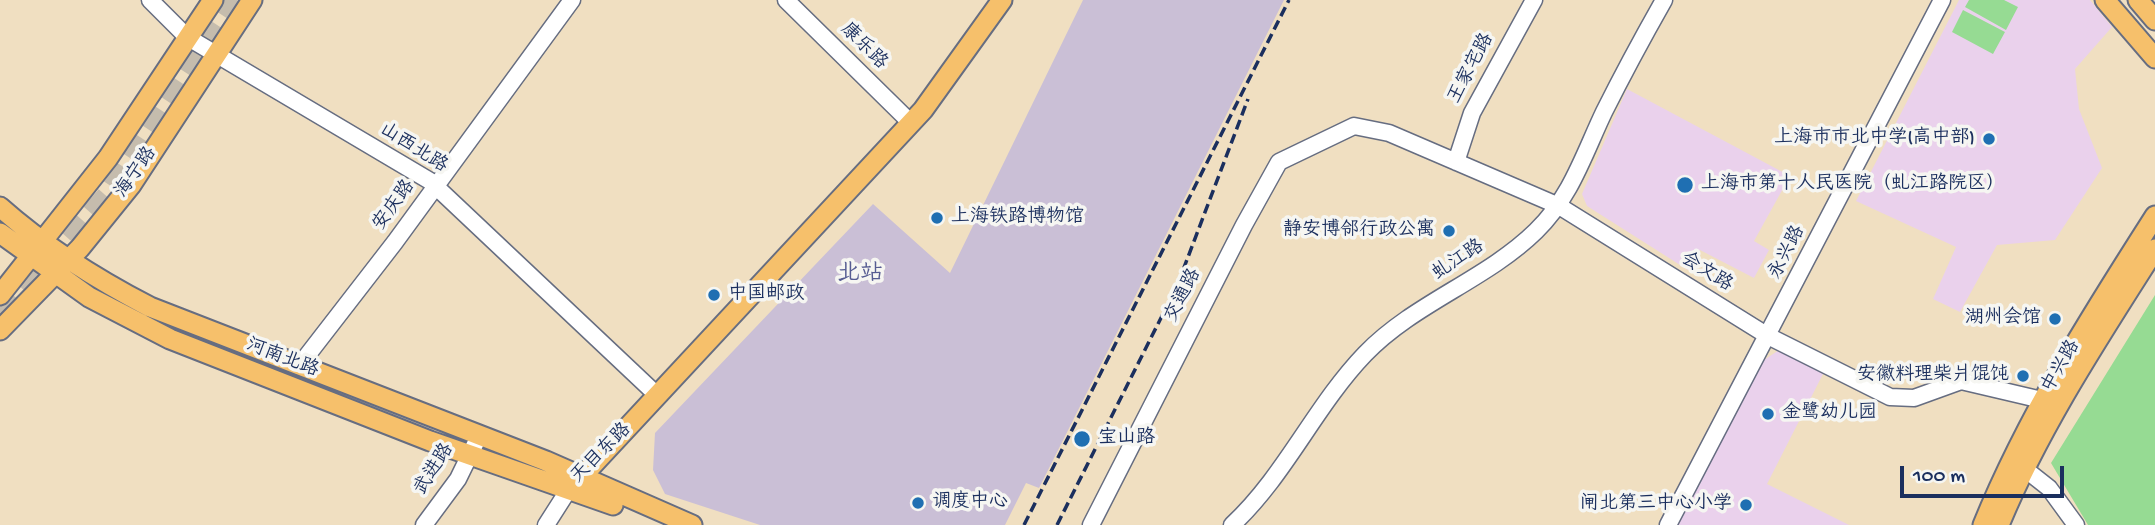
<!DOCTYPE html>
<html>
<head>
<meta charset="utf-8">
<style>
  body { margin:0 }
  #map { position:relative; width:2155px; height:525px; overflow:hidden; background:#f0dfc1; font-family:"Gochi Hand",sans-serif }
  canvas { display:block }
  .scale { position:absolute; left:1900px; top:466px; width:164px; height:32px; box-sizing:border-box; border:4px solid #1b2f5e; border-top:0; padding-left:9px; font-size:21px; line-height:24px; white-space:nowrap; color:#1b2f5e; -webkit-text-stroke:5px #f6f6f2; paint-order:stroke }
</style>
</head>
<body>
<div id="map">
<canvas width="2155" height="525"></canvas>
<div class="scale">100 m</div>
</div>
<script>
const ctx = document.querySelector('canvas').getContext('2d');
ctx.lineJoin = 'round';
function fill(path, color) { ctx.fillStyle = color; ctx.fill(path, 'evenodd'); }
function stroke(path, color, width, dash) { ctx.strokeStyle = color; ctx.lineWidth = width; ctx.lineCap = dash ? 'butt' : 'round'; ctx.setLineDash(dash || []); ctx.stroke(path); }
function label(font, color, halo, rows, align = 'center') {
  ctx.font = font + ' "Gochi Hand","LXGW WenKai TC",sans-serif'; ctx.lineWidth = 7; ctx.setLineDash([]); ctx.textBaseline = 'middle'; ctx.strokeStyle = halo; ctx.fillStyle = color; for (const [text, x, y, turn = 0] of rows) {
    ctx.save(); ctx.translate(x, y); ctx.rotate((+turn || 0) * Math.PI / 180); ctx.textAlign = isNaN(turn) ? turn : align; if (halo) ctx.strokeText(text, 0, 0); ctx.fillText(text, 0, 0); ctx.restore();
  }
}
fill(new Path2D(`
  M1959 0H2090L2112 27 2075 69 2079 109 2102 168 2055 240 1997 245 1960 312 1933 299 1956 247 1856 201Z
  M1627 89 1790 176 1754 241 1769 250 1754 278 1700 250 1688 270 1587 206 1582 194Z
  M1779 350 1824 372 1767 484 1849 525H1674L1764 360Z`), '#ead1ec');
fill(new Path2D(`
  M1083 0H1284L1039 488 1026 483 1005 525H760L665 494 653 470 655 433 873 204 950 273Z`), '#cabfd6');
fill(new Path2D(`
  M1969 0H2004L2018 7 2006 30 1965 7Z
  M1963 10 2005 32 1993 54 1952 32Z
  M2155 295V525H2088L2051 463Z`), '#96db93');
stroke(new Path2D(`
  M2 316 109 195 237 0`), '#c5bcad', 23, [23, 11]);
const minor = new Path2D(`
  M150 0 187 37 430 181 658 396
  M786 0 911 123
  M1456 162 1472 113 1534 0
  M299 366 395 242 572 0
  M2016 462 2049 488 2076 525
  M424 525 458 479 479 436
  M546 525 569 489
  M1091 525 1244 225 1279 162 1354 126 1389 133 1559 206 1768 336 1890 397 1914 398 1961 381 2042 400
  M1232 525C1285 476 1315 406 1365 354 1414 303 1486 280 1536 231 1571 197 1584 154 1604 112 1623 74 1643 37 1664 0
  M1668 525 1942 0`);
const major = new Path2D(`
  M2105 0 2155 58
  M2138 0 2155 20
  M0 207C45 247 96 279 150 307L546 461 692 525
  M0 233 89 297 170 339 430 441 613 505
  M0 295 108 158 213 0
  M0 330 80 248 131 185 252 0
  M573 486 923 110 1002 0
  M1983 525C2028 415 2091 316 2155 216
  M1999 525C2039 428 2099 337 2155 249`);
stroke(minor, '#666d81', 19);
stroke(major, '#666d81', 23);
stroke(minor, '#fff', 16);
stroke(major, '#f6c06b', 19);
stroke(new Path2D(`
  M1024 525 1289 0
  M1057 525 1177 286 1248 99`), '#1b2f5e', 3.5, [10, 5]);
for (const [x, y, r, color] of [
  [1989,139,7,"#1f6fb2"],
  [1685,185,9,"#1f6fb2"],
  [937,218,7,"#1f6fb2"],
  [1449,231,7,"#1f6fb2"],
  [714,295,7,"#1f6fb2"],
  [2055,319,7,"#1f6fb2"],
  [2023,376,7,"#1f6fb2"],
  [1768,414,7,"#1f6fb2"],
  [1082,439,9,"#1f6fb2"],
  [918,503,7,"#1f6fb2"],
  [1746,505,7,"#1f6fb2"]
]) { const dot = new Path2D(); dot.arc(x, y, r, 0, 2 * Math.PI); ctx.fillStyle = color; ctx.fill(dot); stroke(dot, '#f6f6f2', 2.5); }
label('19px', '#1b2f5e', '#f6f6f2', [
  ["康乐路",863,47,45],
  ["王家宅路",1472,69,-62],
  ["山西北路",413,149,32],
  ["海宁路",137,173,-55],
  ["安庆路",395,206,-54],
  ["永兴路",1788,253,-63],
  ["虬江路",1459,261,-33],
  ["会文路",1706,273,32],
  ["交通路",1184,296,-63],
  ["河南北路",282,359,21],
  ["中兴路",2062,367,-60],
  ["天目东路",602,454,-45],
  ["武进路",435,470,-58]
]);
label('19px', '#1b2f5e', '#f6f6f2', [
  ["上海市市北中学(高中部)",1975,139,"right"],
  ["上海市第十人民医院（虬江路院区）",1701,185],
  ["上海铁路博物馆",951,218],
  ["静安博邻行政公寓",1435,231,"right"],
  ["中国邮政",728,295],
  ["湖州会馆",2041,319,"right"],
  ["安徽料理柴爿馄饨",2009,376,"right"],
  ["金鹭幼儿园",1782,414],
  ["宝山路",1098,439],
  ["调度中心",932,503],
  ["闸北第三中心小学",1732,505,"right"]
], 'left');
label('23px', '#565c92', '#f6f6f2', [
  ["北站",860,275]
]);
</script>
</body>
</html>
